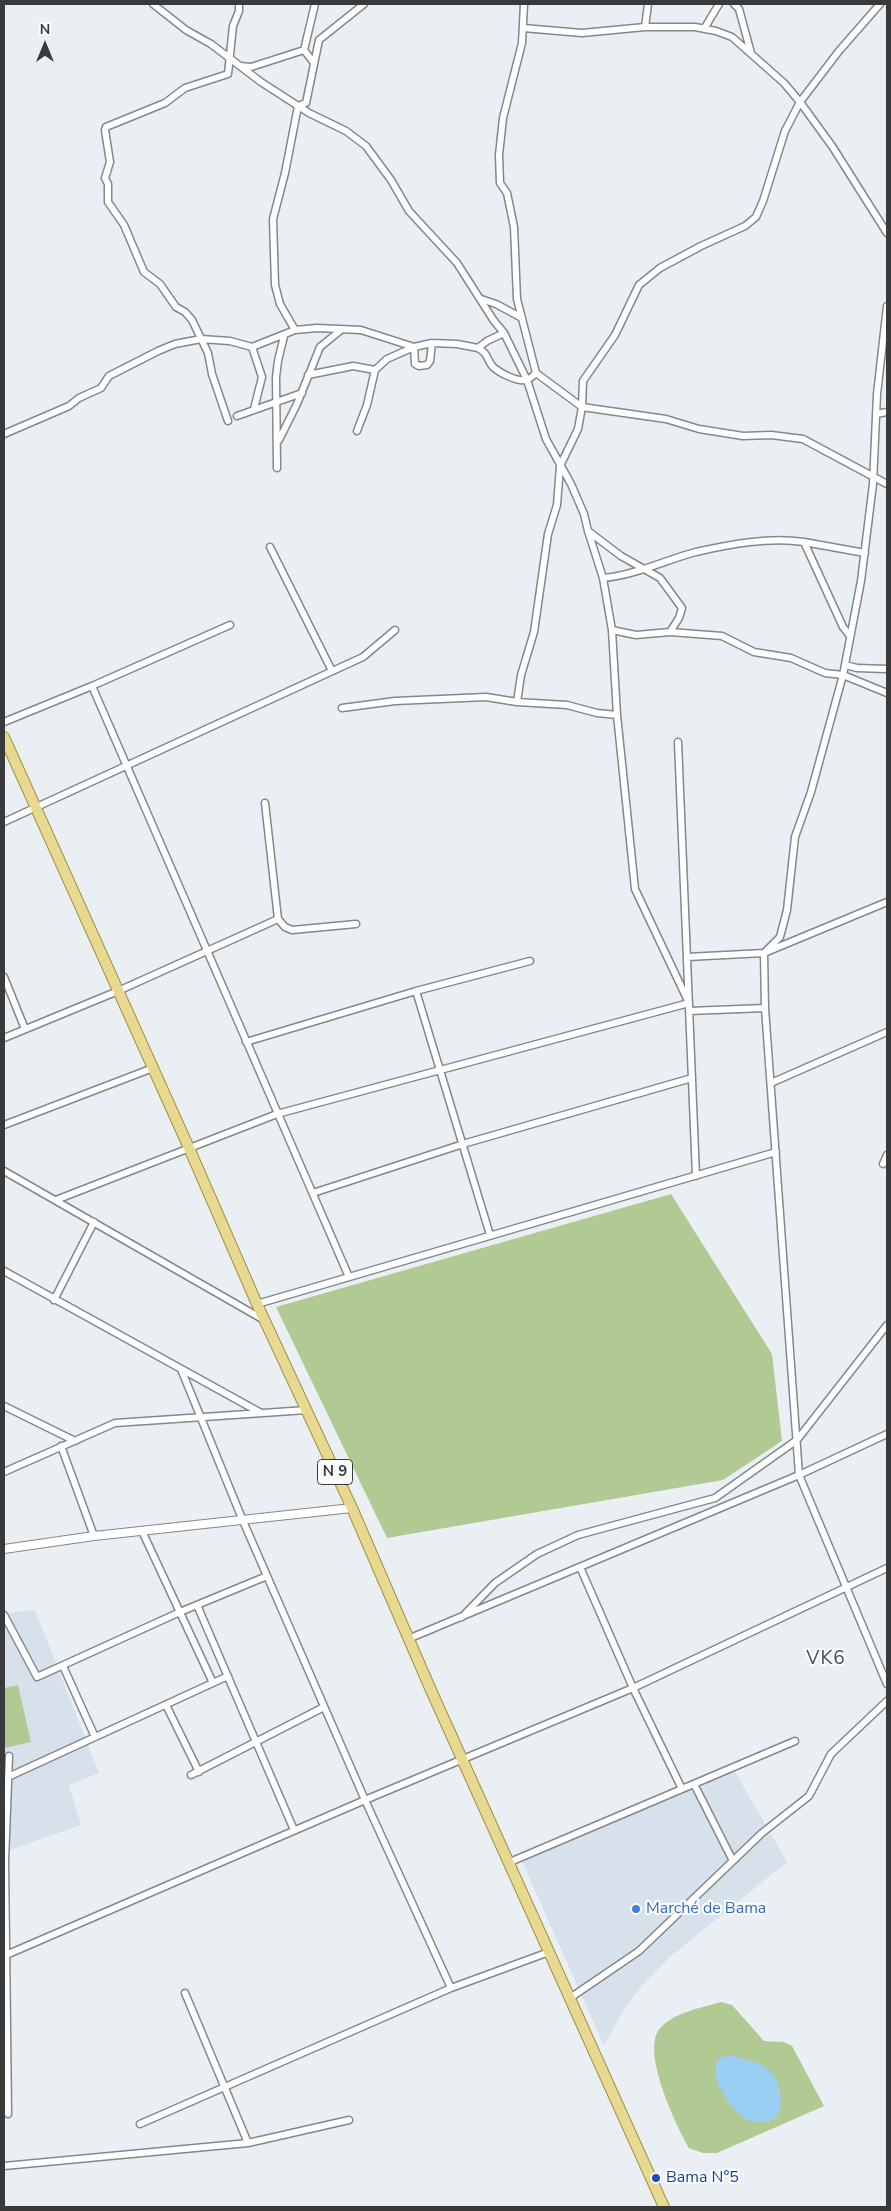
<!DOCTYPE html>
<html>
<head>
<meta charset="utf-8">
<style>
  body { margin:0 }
  #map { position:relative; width:891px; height:2211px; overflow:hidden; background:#eaeff4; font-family:"Nunito Sans",sans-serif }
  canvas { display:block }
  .frame { position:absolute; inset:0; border:5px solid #383a3c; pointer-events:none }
  .north { position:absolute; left:20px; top:20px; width:50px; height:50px; -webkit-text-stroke:4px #fafcfe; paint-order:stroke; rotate:0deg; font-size:14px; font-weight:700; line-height:20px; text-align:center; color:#383a3c }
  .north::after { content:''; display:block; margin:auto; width:18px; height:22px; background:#383a3c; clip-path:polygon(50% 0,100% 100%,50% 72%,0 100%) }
</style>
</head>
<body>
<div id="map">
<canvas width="891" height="2211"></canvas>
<div class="frame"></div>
<div class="north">N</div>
</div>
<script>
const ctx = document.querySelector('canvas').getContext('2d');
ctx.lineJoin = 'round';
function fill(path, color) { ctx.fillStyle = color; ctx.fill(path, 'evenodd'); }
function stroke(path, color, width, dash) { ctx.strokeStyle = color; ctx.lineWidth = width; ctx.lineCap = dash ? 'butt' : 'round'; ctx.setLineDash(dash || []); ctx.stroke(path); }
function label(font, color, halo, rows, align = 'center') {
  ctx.font = font + ' "Nunito Sans",sans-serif'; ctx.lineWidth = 4.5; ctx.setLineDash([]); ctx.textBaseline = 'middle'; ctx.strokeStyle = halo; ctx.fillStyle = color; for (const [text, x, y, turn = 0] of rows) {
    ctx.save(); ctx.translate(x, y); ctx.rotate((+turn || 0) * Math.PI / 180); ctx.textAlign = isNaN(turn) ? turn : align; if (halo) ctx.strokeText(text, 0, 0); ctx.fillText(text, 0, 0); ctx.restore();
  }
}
fill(new Path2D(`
  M35 1610 99 1773 69 1785 81 1825 4 1852V1748L30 1742 18 1685 4 1688V1613Z
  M731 1765 787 1862 670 1957 641 1987 626 2006 604 2046 519 1854Z`), '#d6e1eb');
fill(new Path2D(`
  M671 1194 772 1354 782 1441 723 1480 387 1538 276 1307Z
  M18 1685 31 1742 4 1748V1688Z
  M721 2002 732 2005 764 2041 784 2042 792 2046 824 2106 717 2153H703L689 2148C676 2125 639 2049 661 2027 676 2012 701 2008 721 2002Z`), '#b1ca93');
fill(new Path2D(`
  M731 2055C743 2059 761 2062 770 2071 780 2080 784 2102 778 2114 776 2119 770 2121 765 2122 747 2125 735 2112 726 2098 717 2083 712 2075 718 2059Z`), '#9acef3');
const minor = new Path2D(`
  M524 4 522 43 503 118 499 155 500 183 507 193 514 227 517 299 536 373
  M734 4 739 9 751 53
  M645 27 648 4
  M523 28 582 33 645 27H695L716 31 732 37 784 83 800 102 832 146 887 233
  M704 29 719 4
  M304 50 315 4
  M304 50 314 63
  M240 66 251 67 304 50
  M481 299 496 304 522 318
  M887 306 877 394 873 484 861 581 843 675 811 792 795 837 787 910 780 937 764 953 765 1008 799 1475 887 1684
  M295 330 317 328 361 330 414 347 432 343 457 344 478 348 487 341 504 333
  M414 347 415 364 419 366 427 365 430 361 432 343
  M478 348C489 354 486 359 493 367 500 373 517 382 526 380 530 379 534 375 536 373L582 407 666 419 699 429 743 436 771 435 803 439 887 484
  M308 375 353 366 375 370 387 359 414 347
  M254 409 262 377 252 347 295 330 280 304 275 285 273 219 285 173 298 106 306 103 319 40 364 4
  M876 414 887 412
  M237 416 302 393
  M228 421 212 374 208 353 192 320 185 312 176 307 160 284 144 272 124 225 108 202V184L105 178 110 162 105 130 106 127 165 103 185 88 228 74 233 26 239 11V4
  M357 431 367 405 375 370
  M4 434 69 406 79 398 101 388 109 376 158 351 175 344 201 339 230 341 252 347
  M279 440 297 404 320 347 341 330
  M277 468 276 377 278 361 284 336
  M588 531 621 556 660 578 682 608 679 618 670 632
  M804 542 865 553
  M270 547 332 671
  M603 578C636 575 665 560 696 552 731 544 769 537 804 542L843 627 850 636
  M612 630 636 635 670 632 722 636 754 652 791 658 825 673 843 675 887 693
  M845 665 857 668 887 669
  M92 686 349 1277
  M517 702 521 675 534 632 548 534 557 505 560 466 578 429 582 407 583 381 615 335 639 285 660 268 701 246 745 226 756 217 763 201 785 131 800 102 839 51 880 4
  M342 708 395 701 486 697 517 702 567 705 597 713 617 715
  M4 722 92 686 230 625
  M678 742 696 1176
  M265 803 278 919 285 927 292 930 356 924
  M4 822 363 657 395 630
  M687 957 764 953 887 902
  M4 977 25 1029
  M416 991 490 1235
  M689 1011 765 1008
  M4 1038 118 991 278 919
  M246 1042 416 991 530 961
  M771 1083 887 1032
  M4 1125 153 1068
  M883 1164 887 1155
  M4 1171 264 1320
  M313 1193 463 1144 692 1078
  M56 1200 277 1114 689 1003 635 889 617 715 612 630 603 578 588 531 584 514 571 484 546 439 527 380 504 333 494 321 457 263 409 211 391 180 366 146 346 131 309 113 261 82 211 44 186 30 153 4
  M4 1271 261 1413
  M54 1300 94 1222
  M257 1304 776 1152
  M181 1369 243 1521 365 1800 451 1988
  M4 1406 75 1441
  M61 1446 94 1536
  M4 1472 115 1423 307 1410
  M142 1531 213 1683
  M580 1567 633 1688 682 1789
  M197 1605 294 1830
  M4 1615 37 1677 180 1612 267 1576
  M462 1617 495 1583 537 1554 578 1535 715 1498 797 1440 887 1325
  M408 1639 799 1475 887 1434
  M63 1666 95 1737
  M166 1705 199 1772
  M191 1775 324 1707
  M8 1777 228 1676
  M694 1784 733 1861
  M510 1862 795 1741
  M6 1955 365 1800 633 1688 887 1568
  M185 1993 248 2143
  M570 1998 639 1951 762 1833 809 1796 831 1754 887 1701
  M8 2114 5 1861 9 1756
  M140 2124 451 1988 549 1952
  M4 2166 248 2143 349 2120`);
const tertiary = new Path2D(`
  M4 1549 94 1536 352 1508`);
const primary = new Path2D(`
  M4 737 189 1148 257 1304 352 1508 430 1688 664 2207`);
stroke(minor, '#83888c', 9);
stroke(tertiary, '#83888c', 10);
stroke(primary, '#a19144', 12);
stroke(minor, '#fff', 6);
stroke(tertiary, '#fff', 8);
stroke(primary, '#e8d991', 10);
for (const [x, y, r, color] of [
  [636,1909,5,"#3f7fe0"],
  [656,2178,5,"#1a4fb4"]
]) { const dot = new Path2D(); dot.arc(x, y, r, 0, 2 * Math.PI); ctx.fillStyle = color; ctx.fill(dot); stroke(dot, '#fafcfe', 2); }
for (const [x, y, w] of [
  [335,1472,35]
]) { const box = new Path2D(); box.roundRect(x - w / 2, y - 12.5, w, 25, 4); ctx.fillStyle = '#fafcfe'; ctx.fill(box); stroke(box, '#383a3c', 1); }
label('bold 15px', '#383a3c', null, [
  ["N 9",335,1472]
]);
label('16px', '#366cbe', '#fafcfe', [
  ["Marché de Bama",646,1909]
], 'left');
label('16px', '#164399', '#fafcfe', [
  ["Bama N°5",666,2178]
], 'left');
ctx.letterSpacing = '1px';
label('19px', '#494d51', '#fafcfe', [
  ["VK6",826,1659]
]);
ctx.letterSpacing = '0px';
</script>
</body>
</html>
